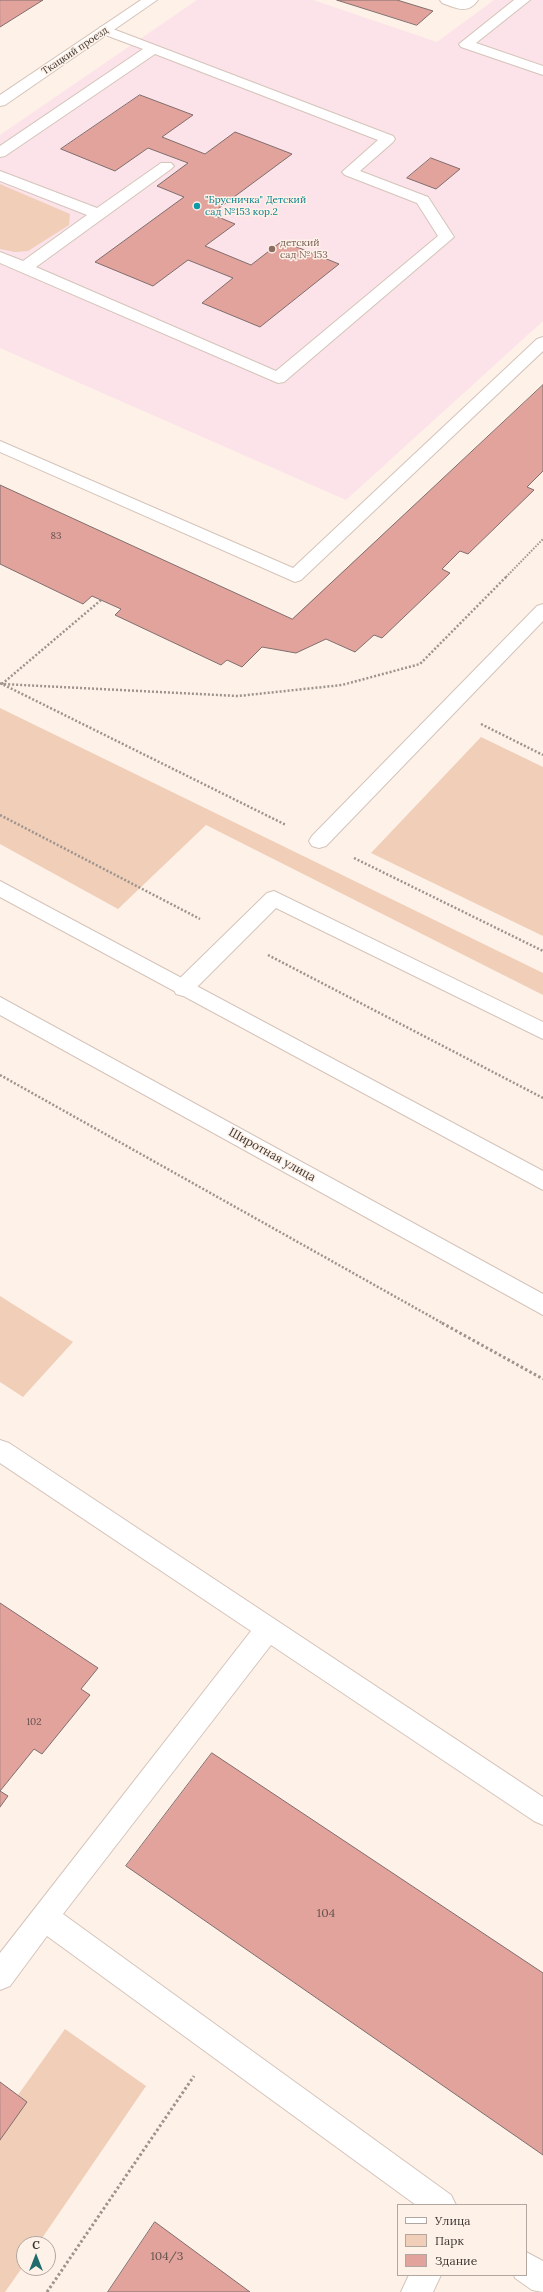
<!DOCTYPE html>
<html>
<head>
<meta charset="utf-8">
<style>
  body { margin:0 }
  #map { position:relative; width:543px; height:2292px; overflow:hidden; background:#fef1e8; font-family:Lora,serif }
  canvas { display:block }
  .legend { position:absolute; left:397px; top:2204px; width:130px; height:72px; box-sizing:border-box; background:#fef1e8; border:1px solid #b1a7a0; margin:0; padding:5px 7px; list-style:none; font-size:12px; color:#3e3834 }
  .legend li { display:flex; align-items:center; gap:8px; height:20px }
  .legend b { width:20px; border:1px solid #b1a7a0 }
  .north { position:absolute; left:16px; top:2236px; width:40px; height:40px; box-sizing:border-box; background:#fef1e8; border:1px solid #b1a7a0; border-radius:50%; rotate:0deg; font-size:11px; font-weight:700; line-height:16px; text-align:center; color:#3e3834 }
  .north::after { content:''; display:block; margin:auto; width:14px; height:18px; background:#206c6c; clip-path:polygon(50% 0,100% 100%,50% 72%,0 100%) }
</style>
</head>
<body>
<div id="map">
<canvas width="543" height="2292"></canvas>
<ul class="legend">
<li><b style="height:5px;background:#fff"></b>Улица</li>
<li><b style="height:11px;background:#f0ceb8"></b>Парк</li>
<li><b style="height:11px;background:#e2a39d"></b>Здание</li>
</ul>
<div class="north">С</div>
</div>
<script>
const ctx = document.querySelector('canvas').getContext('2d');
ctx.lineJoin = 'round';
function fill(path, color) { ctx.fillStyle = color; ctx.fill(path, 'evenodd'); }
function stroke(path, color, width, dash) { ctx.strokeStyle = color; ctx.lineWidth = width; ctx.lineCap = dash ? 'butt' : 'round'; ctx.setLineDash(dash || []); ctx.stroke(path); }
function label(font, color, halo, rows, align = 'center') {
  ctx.font = font + ' Lora,serif'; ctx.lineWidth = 3; ctx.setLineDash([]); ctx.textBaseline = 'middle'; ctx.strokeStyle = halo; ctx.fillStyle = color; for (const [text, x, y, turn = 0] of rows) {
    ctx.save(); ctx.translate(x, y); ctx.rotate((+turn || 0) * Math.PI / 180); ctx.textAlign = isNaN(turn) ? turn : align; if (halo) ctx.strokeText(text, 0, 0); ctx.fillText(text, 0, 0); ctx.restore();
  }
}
fill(new Path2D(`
  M197 0H313L437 42 494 0H543V321L346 500 0 348V135Z`), '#fce2e9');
fill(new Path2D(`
  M0 184 70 214 69 225 28 251 15 252 0 249Z
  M0 708 543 973V995L206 825 118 909 0 844Z
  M481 737 543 767V936L371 853Z
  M0 1296 73 1342 23 1397 0 1382Z
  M65 2029 146 2086 38 2244H24V2265L5 2292H0V2140L27 2102 18 2095Z`), '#f0ceb8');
const building = new Path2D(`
  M0 0H43L0 27Z
  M337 0H397L433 11 417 25Z
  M140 95 193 115 162 137 205 154 235 132 292 154 211 214 235 224 205 246 251 265 282 241 339 264 260 327 202 303 233 278 188 260 153 286 95 262 184 197 157 186 188 163 148 148 115 171 61 149Z
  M431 158 460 169 436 189 407 178Z
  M543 385V471L527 487 534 490 468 554 460 551 442 569 450 573 382 638 374 635 355 652 326 639 296 653 262 647 242 667 227 660 221 665 115 615 121 609 92 596 83 604 0 564V485L292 619Z
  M0 1603 98 1668 81 1689 90 1695 42 1754 34 1749 0 1791 8 1796 0 1807Z
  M212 1753 543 1973V2155L126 1866Z
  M0 2082 27 2102 0 2140Z
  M155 2222 250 2292H108Z`);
fill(building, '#e2a39d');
stroke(building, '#806e6c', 1);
const lane = new Path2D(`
  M440 0H478C468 15 456 8 442 3Z
  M514 0H530L476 43 543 66V75L461 47 459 44Z
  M105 26 393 136 395 139 393 142 360 171 428 197 454 237 284 382 278 383 0 263V252L23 261 87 215 0 181V171L97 208 161 163H171L174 166 171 169 36 267 276 371 438 236 417 203 345 175 342 172 378 140 155 54 5 156 0 157V146L143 49 100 33 98 30 100 27Z
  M543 337V351L301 580 295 582 0 452V441L293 568 537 339Z
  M543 604V621L326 846 319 848 312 846 309 841 312 836 537 606Z
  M274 891 543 1022V1039L276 908 190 994 183 996 176 994 173 988 176 982 267 893Z
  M0 1440 9 1443 543 1797V1825L534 1821 271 1645 63 1914 451 2195 456 2205H416L47 1936 10 1986 0 1990V1953L251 1631 0 1463Z
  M526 2252 543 2261V2292L532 2290 515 2278 514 2275H526Z
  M409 2275H441L433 2292H401Z`);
const street = new Path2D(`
  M141 0H157L5 105 0 106V95Z`);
const secondary = new Path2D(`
  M0 881 543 1171V1190L0 897Z
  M0 997 543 1294V1315L0 1015Z`);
stroke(lane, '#d4c4ba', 2);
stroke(street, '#d4c4ba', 2);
stroke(secondary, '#d4c4ba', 2);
stroke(new Path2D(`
  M506 577 543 539`), '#9d938d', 2, [1.5, 1.5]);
stroke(new Path2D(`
  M101 600 2 684 238 696 342 685 420 664 507 576
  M0 683 286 825
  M481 724 543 755
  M0 815 200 919
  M354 858 543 951
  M268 955 543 1098
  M0 1075 444 1324`), '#9d938d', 2.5, [2, 2]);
stroke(new Path2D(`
  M442 1323 543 1379
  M47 2292 194 2076`), '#9d938d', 3, [2.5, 2.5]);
fill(lane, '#fff');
fill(street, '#fff');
fill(secondary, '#fff');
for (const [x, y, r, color] of [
  [197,206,4,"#0f9aa8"],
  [272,249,4,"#8d6e63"]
]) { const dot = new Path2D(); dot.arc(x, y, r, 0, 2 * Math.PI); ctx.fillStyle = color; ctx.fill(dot); stroke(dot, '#fef1e8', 1.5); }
label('10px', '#3e3834', '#fef1e8', [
  ["Ткацкий проезд",75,51,-34]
]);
label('10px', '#0d838f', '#fef1e8', [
  ["\"Брусничка\" Детский",205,200],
  ["сад №153 кор.2",205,212]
], 'left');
label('10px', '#785e54', '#fef1e8', [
  ["детский",280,243],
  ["сад № 153",280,255]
], 'left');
label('10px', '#67534e', null, [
  ["83",56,536],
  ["102",34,1722]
]);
label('12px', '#3e3834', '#fef1e8', [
  ["Широтная улица",272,1155,29]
]);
label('12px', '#67534e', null, [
  ["104",326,1914],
  ["104/3",167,2257]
]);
</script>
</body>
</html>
